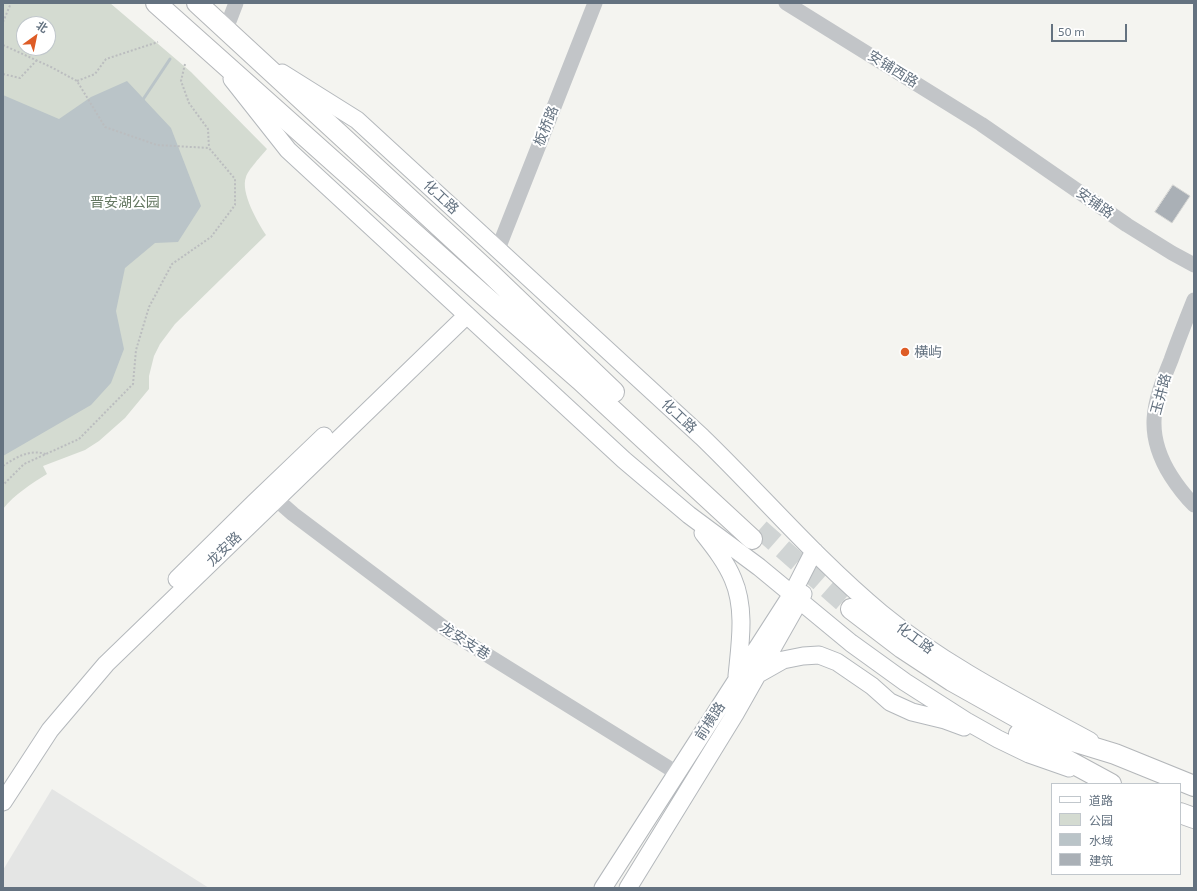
<!DOCTYPE html>
<html>
<head>
<meta charset="utf-8">
<style>
  body { margin:0 }
  #map { position:relative; width:1197px; height:891px; overflow:hidden; background:#f4f4f0; font-family:"Exo 2","Noto Sans SC",sans-serif }
  canvas { display:block }
  .frame { position:absolute; inset:0; border:4px solid #647280; pointer-events:none }
  .legend { position:absolute; left:1051px; top:783px; width:130px; height:92px; box-sizing:border-box; background:#fff; border:1px solid #c1c7cc; margin:0; padding:5px 7px; list-style:none; font-size:12px; color:#647280 }
  .legend li { display:flex; align-items:center; gap:8px; height:20px }
  .legend b { width:20px; border:1px solid #c1c7cc }
  .north { position:absolute; left:16px; top:16px; width:40px; height:40px; box-sizing:border-box; background:#fff; border:1px solid #c1c7cc; border-radius:50%; rotate:33deg; font-size:11px; font-weight:700; line-height:16px; text-align:center; color:#647280 }
  .north::after { content:''; display:block; margin:auto; width:14px; height:18px; background:#de5c26; clip-path:polygon(50% 0,100% 100%,50% 72%,0 100%) }
  .scale { position:absolute; left:1051px; top:24px; width:76px; height:18px; box-sizing:border-box; border:2px solid #647280; border-top:0; padding-left:5px; font-size:12px; line-height:14px; white-space:nowrap; color:#647280; -webkit-text-stroke:3px #fff; paint-order:stroke }
</style>
</head>
<body>
<div id="map">
<canvas width="1197" height="891"></canvas>
<div class="frame"></div>
<ul class="legend">
<li><b style="height:5px;background:#fff"></b>道路</li>
<li><b style="height:11px;background:#d4dbd1"></b>公园</li>
<li><b style="height:11px;background:#bac4c8"></b>水域</li>
<li><b style="height:11px;background:#aab0b6"></b>建筑</li>
</ul>
<div class="north">北</div>
<div class="scale">50 m</div>
</div>
<script>
const ctx = document.querySelector('canvas').getContext('2d');
ctx.lineJoin = 'round';
function fill(path, color) { ctx.fillStyle = color; ctx.fill(path, 'evenodd'); }
function stroke(path, color, width, dash) { ctx.strokeStyle = color; ctx.lineWidth = width; ctx.lineCap = dash ? 'butt' : 'round'; ctx.setLineDash(dash || []); ctx.stroke(path); }
function label(font, color, halo, rows, align = 'center') {
  ctx.font = font + ' "Exo 2","Noto Sans SC",sans-serif'; ctx.lineWidth = 4; ctx.setLineDash([]); ctx.textBaseline = 'middle'; ctx.strokeStyle = halo; ctx.fillStyle = color; for (const [text, x, y, turn = 0] of rows) {
    ctx.save(); ctx.translate(x, y); ctx.rotate((+turn || 0) * Math.PI / 180); ctx.textAlign = isNaN(turn) ? turn : align; if (halo) ctx.strokeText(text, 0, 0); ctx.fillText(text, 0, 0); ctx.restore();
  }
}
fill(new Path2D(`
  M52 789 209 888H3V870Z`), '#e4e5e4');
fill(new Path2D(`
  M3 3H110L191 72 267 149C262 155 248 170 246 177 240 192 258 223 266 235L175 324 160 344 154 356 149 376V389L125 418 99 441 85 450 43 466 47 474C31 484 15 494 3 509ZM24 24H48V48H24Z`), '#d4dbd1');
fill(new Path2D(`
  M127 81 171 128 201 206 178 242 155 243 125 268 116 311 124 349 111 383 91 405 3 456V95L59 119 91 97Z`), '#bac4c8');
stroke(new Path2D(`
  M142 101 170 59`), '#bac4c8', 3);
const building = new Path2D(`
  M1173 185 1190 196 1172 223 1155 212Z`);
fill(building, '#aab0b6');
stroke(building, '#d5d5d3', 1);
stroke(new Path2D(`
  M760 529 851 609`), '#d0d4d4', 20, [20, 10]);
const secondary = new Path2D(`
  M282 73 357 120 702 437C762 495 817 560 881 613 944 665 1018 702 1090 741
  M232 79 288 150 624 460 689 515 759 567 851 643 905 682 966 721 998 739 1029 754 1069 768
  M703 533C714 547 726 562 733 579 746 609 740 644 737 676
  M177 579 254 503 324 436
  M760 673 783 660 803 656 819 655 837 662 872 686 890 702 912 712 945 720 964 727
  M3 802 50 730 106 664 467 315
  M603 888 792 594 814 551
  M628 888 735 714 803 594`);
const trunk = new Path2D(`
  M156 3 482 294 580 380 752 539
  M197 3 491 274 614 392
  M851 609 902 648 952 681 1043 732 1115 754 1194 786
  M1019 734 1111 784
  M1180 813 1194 818`);
stroke(secondary, '#b4b8bc', 19);
stroke(trunk, '#b4b7ba', 22);
stroke(new Path2D(`
  M3 22 11 3
  M3 45 51 67 77 81 105 127 157 145 209 148 235 179V205L211 237 172 264 149 307 136 350 133 384 79 439 24 464 3 485
  M185 64 181 81 189 103 208 129 209 148
  M3 74 20 78 37 60
  M77 81 95 74 106 59 158 42
  M3 466C16 457 30 449 46 454`), '#bbbdbf', 2, [2, 2]);
stroke(new Path2D(`
  M786 3 981 124 1127 225 1172 253 1194 265
  M226 29 236 3
  M498 249 595 3
  M1194 300C1186 320 1178 340 1171 360 1153 404 1144 433 1171 476 1178 487 1185 496 1194 505
  M268 492 293 514 447 630 677 773`), '#c2c5c8', 15);
stroke(secondary, '#fff', 17);
stroke(trunk, '#fff', 20);
for (const [x, y, r, color] of [
  [905,352,5,"#de5c26"]
]) { const dot = new Path2D(); dot.arc(x, y, r, 0, 2 * Math.PI); ctx.fillStyle = color; ctx.fill(dot); stroke(dot, '#fff', 1.5); }
label('14px', '#647280', '#fff', [
  ["安铺西路",893,69,32],
  ["板桥路",546,126,-68],
  ["化工路",441,197,43],
  ["安铺路",1095,203,35],
  ["玉井路",1161,394,-75],
  ["化工路",679,416,43],
  ["龙安路",224,549,-44],
  ["化工路",915,638,36],
  ["龙安支巷",465,641,33],
  ["前横路",710,721,-57]
]);
label('14px', '#657862', '#fff', [
  ["晋安湖公园",125,202]
]);
label('14px', '#647280', '#fff', [
  ["横屿",914,352]
], 'left');
</script>
</body>
</html>
